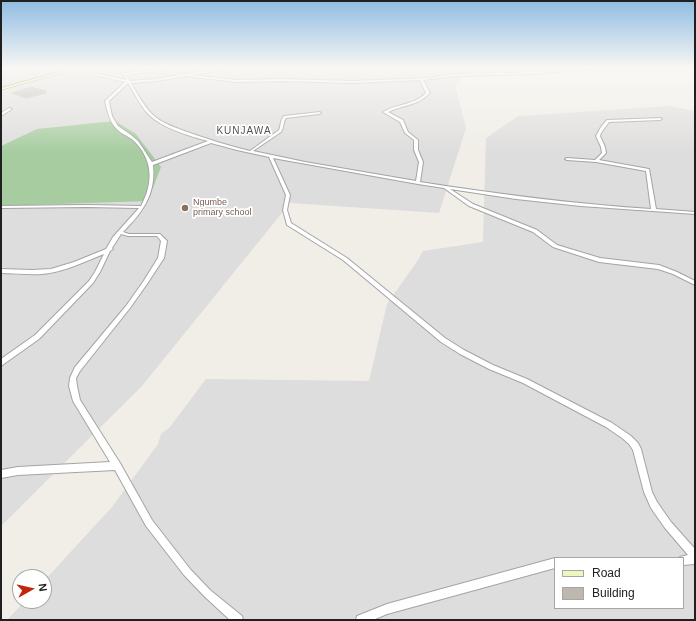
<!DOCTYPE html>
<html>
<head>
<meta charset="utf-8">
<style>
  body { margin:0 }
  #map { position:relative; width:696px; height:621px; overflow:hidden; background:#f0eee7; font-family:Arial,sans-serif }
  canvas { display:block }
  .frame { position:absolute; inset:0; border:2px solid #202020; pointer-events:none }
  .legend { position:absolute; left:554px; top:557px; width:130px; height:52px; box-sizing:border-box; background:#fff; border:1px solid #a6a6a6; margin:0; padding:5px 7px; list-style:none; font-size:12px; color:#202020 }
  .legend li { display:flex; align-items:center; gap:8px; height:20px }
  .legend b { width:20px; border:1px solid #a6a6a6 }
  .north { position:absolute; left:12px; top:569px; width:40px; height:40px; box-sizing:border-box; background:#fff; border:1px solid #a6a6a6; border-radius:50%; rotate:82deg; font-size:11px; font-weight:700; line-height:16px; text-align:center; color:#202020 }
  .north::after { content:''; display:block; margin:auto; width:14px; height:18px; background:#c2250e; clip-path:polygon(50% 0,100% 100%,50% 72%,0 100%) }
</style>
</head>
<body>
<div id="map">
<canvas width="696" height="621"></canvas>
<div class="frame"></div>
<ul class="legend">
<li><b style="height:5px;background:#ecf6bf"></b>Road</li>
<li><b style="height:11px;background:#bdb7b0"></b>Building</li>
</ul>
<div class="north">N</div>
</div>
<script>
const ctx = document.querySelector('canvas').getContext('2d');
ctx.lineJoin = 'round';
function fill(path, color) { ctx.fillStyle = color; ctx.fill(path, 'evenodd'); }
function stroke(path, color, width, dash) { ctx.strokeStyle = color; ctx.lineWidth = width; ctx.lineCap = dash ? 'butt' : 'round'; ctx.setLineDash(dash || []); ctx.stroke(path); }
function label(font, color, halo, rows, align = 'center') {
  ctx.font = font + ' Arial,sans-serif'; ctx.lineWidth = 3.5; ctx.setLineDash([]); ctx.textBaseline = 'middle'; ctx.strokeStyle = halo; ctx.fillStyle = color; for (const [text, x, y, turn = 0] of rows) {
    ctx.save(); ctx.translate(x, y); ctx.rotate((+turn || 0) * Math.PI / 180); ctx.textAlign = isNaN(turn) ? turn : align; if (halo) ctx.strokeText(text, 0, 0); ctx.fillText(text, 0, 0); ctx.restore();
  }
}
fill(new Path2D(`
  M1 67H477L455 84 466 128 439 213 290 203 142 386 1 526Z
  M670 106 695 111V620H7L25 601H44V581L112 507 158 444 161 434 170 427 206 379 369 381 387 304 418 260 421 254 423 251 483 242 486 138 518 116ZM555 558H683V608H555Z`), '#dedddd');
fill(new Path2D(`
  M115 121 136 134 161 167 148 201 1 206V146L37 129Z`), '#a6cc9f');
const building = new Path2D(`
  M32 87 46 91 44 92 46 93 26 98 12 93Z`);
fill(building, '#bdb7b0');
stroke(building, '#c1b7aa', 1);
const minor = new Path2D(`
  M118 67H120L125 73 147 70 182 74 181 75 147 72 126 75 130 81 157 79 186 74H189L190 73 235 67H243L191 75 236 80 284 79 352 81 430 78 454 74 497 73 483 67C490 67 496 73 503 73 538 73 572 67 606 67L534 74 454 76 423 80 430 93C417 106 403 105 388 112L403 120 408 132 418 140V150L423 162 420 182C497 194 574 204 651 209L646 171 596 162 567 160 565 159 567 158 595 160 602 153 601 147 596 136 601 127 607 120 661 118 662 119 660 120 609 122 601 133 600 136 605 147 606 153 599 160 649 169 656 209 695 212V214L581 206 516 199 450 189 473 204 537 230 557 245 600 258 659 265 677 272 695 281V285L673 274 658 269 599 262 553 247 533 232 469 206 444 188 418 184 273 158 290 195 287 210 291 223 347 258 445 338 464 350 493 365 527 379 612 423 631 436 638 443 641 449 652 492 657 502 671 522 695 549V564L683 565V558H679L680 557 688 555 665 528 651 508 644 492 633 450 629 444 622 438 606 427 523 383 489 369 460 354 441 342 343 260 287 225 283 210 286 195 269 157 237 150 211 143 153 165C156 194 143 212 123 232L129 234H160L167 241 164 258 147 284 130 308 80 371 76 378 77 386 80 400 120 463 152 520 190 569 210 590 242 616 243 620H230L204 596 184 575 146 526 115 470 18 475 1 478V470L18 467 110 462 73 401 69 386 70 378 75 367 126 306 143 282 158 258 161 241 157 236H128L121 234 112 248 113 249 110 251 100 272 93 283 39 339 1 366V359L35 335 89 281 95 272 104 254C84 262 64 272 42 274 28 275 14 273 1 273V269L32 270 51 269 74 262 106 249 113 237 139 208 87 207 1 208V206L87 205 141 206C154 182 153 159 133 140 127 135 119 133 115 127 109 120 107 110 105 101L125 82 72 70 73 69 127 80ZM186 76 236 82 284 81 352 83 420 80 426 93C413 106 398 103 383 112L400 122 405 133 414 140V150L419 162 416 181 305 162 253 151 281 132C284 128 283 121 286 118L319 114 321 113 320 112 284 116C280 120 281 126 279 130L250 151C229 146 210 140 190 133 177 128 162 124 152 114 143 105 137 93 131 83L157 81ZM128 83C134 93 140 105 148 114 162 128 189 136 208 141L152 162 138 141 131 135 118 126 112 116 109 101Z
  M9 108 12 109 1 116V113Z
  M555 558V568L387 614 373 620H356L357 616 387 604Z`);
const secondary = new Path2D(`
  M77 67H84L1 90V88Z`);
stroke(minor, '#a4a4a4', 2);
stroke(secondary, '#59710d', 1);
fill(minor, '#fff');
fill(secondary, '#ecf6bf');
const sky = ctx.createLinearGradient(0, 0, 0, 154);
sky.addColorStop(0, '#8fbce2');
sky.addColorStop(0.44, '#f8f7f4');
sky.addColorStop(1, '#f8f7f400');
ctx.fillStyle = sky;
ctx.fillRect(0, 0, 696, 154);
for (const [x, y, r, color] of [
  [185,208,4,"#8d6e63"]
]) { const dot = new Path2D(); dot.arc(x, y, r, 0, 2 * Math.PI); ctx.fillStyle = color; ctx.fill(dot); stroke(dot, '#fff', 1.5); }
label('9px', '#785e54', '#fff', [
  ["Ngumbe",193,203],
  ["primary school",193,213]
], 'left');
ctx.letterSpacing = '1px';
label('10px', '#535353', '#fff', [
  ["KUNJAWA",244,131]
]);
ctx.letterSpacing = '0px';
</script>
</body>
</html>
